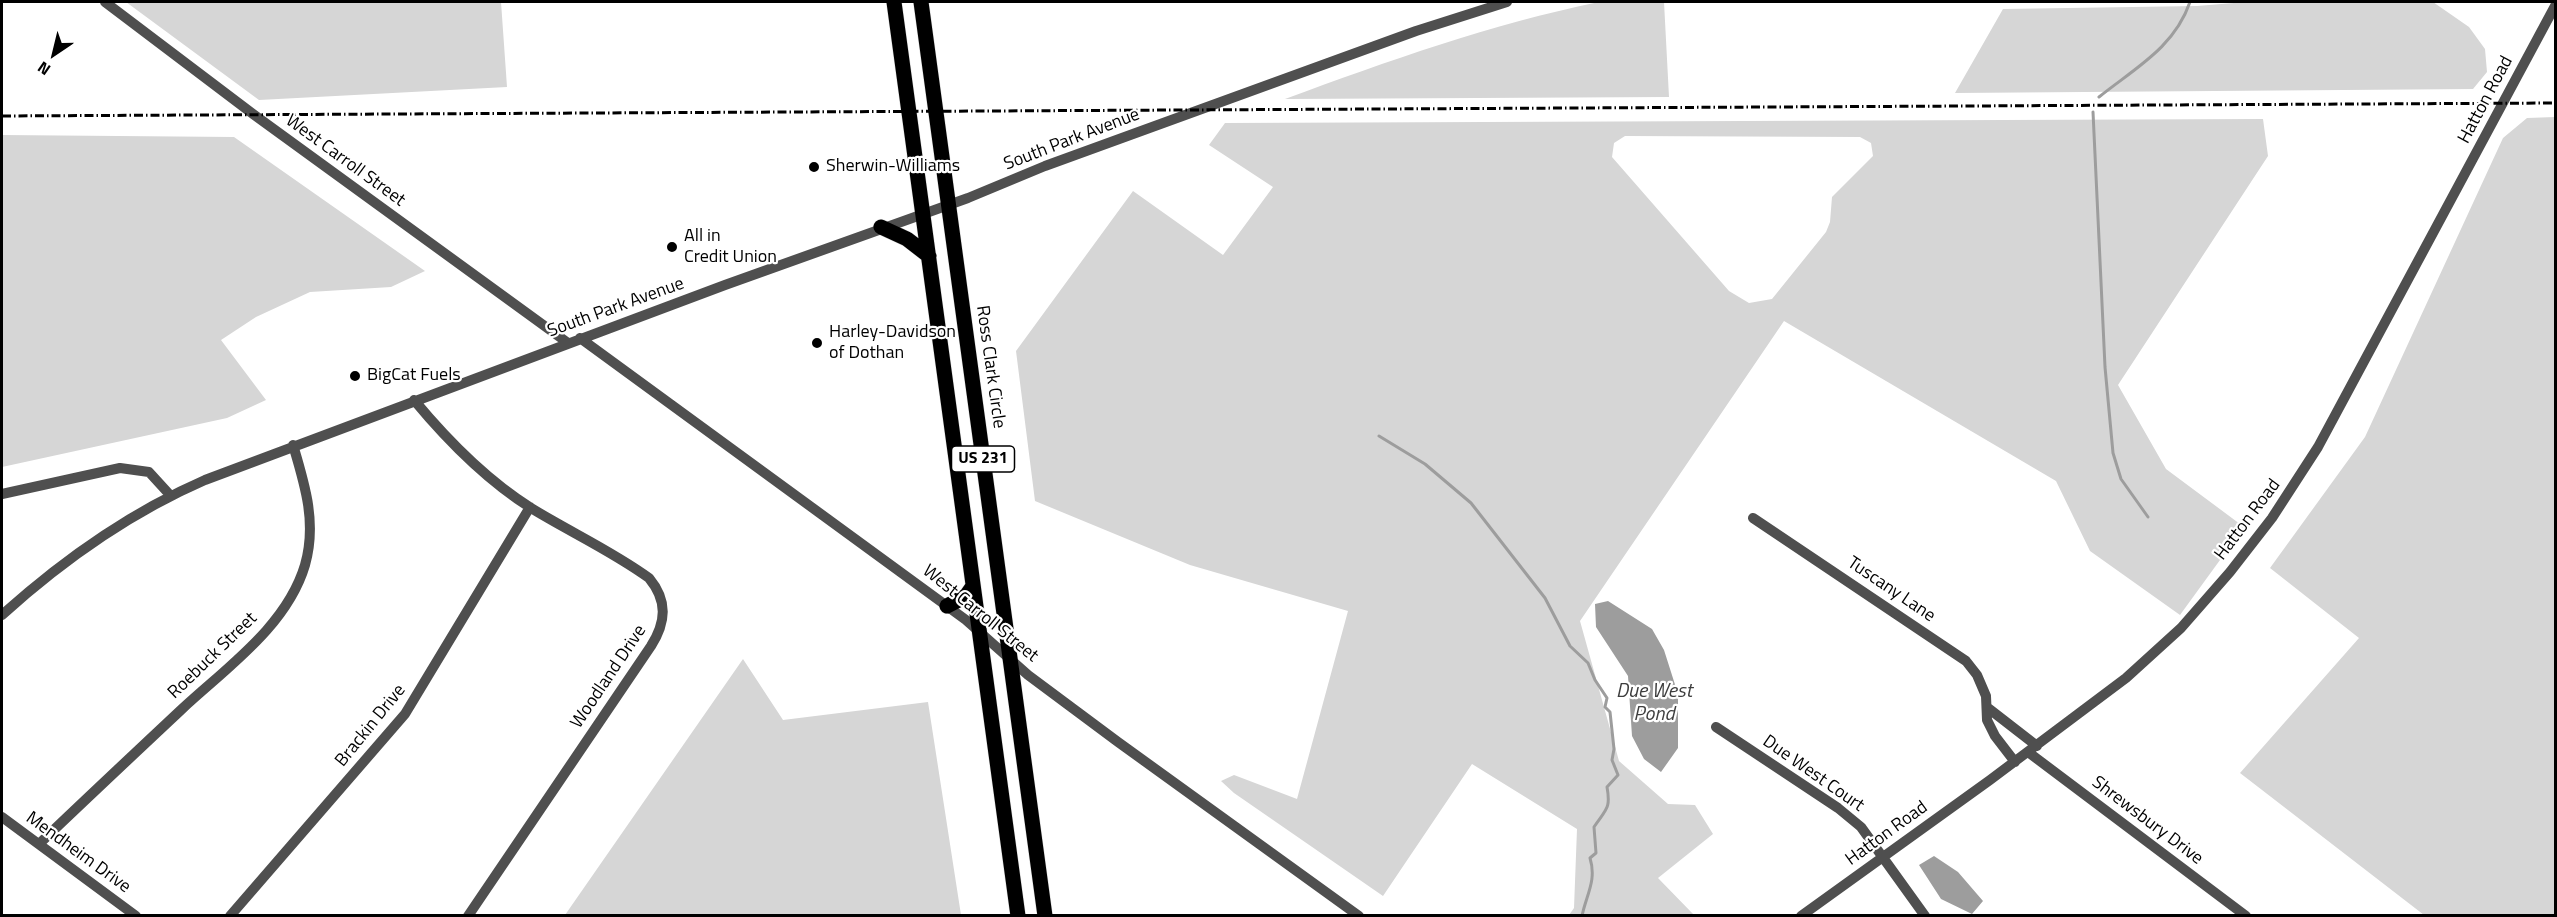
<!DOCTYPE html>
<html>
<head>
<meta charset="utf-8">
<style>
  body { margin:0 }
  #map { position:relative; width:2557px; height:917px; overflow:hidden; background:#fff; font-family:"Titillium Web",sans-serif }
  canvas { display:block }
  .frame { position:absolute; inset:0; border:3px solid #000; pointer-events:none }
  .north { position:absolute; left:24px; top:24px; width:60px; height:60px; -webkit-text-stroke:4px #fff; paint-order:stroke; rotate:215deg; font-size:16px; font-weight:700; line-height:24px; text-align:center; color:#000 }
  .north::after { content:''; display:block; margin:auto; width:21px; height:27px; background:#000; clip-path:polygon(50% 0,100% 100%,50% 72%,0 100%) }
</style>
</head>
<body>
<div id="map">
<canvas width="2557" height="917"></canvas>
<div class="frame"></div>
<div class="north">N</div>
</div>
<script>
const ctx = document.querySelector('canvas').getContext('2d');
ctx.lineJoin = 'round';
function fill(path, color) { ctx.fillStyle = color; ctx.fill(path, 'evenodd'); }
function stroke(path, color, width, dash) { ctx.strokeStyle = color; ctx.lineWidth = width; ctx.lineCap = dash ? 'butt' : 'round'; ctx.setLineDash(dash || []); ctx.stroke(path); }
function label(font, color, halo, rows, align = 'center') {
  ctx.font = font + ' "Titillium Web",sans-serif'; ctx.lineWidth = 4.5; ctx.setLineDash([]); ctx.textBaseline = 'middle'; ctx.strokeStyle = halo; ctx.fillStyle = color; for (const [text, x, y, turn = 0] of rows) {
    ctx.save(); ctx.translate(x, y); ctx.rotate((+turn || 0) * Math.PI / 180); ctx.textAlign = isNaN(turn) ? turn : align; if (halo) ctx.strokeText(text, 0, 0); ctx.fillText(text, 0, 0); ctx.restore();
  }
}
fill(new Path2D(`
  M126 2H501L507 87 259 100Z
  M1599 2H1664L1669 97 1285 99C1388 61 1492 24 1599 2Z
  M2246 2H2433L2469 27 2485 49 2487 72 2473 89 1955 93 2003 9 2197 6Z
  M2555 117V915H2424L2240 773 2359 638 2270 568 2365 437 2503 138 2527 118Z
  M2263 119 2268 156 2118 385 2166 469 2244 527 2180 615 2090 551 2056 481 1784 321 1580 621 1619 761 1668 804 1695 805 1713 834 1658 878 1694 915H1569L1574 908 1577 829 1472 764 1383 896 1234 793 1221 781 1234 775 1297 799 1348 611 1190 565 1035 501 1016 351 1133 191 1223 255 1273 187 1209 145 1225 123ZM1625 136 1860 137 1871 143 1873 156 1832 197 1830 222 1826 232 1772 299 1749 303 1729 291 1612 157 1614 143Z
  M2 135 234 137 425 271 391 287 310 292 256 317 221 340 266 400 227 418 2 467Z
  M743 659 783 720 928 702 961 915H565Z`), '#d6d6d6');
fill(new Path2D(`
  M1608 601 1652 629 1664 650 1678 694V748L1661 772 1644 759 1632 736 1628 676 1596 627 1595 604Z
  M1934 856 1958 872 1983 901 1972 914 1941 899 1919 865Z`), '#9d9d9d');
stroke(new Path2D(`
  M2099 97C2135 68 2174 48 2190 2
  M2093 112 2105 367 2113 453 2121 479 2148 517
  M1379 436 1425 464 1471 503 1545 598 1570 646 1588 663 1595 680 1607 698 1605 707 1610 712 1614 749 1612 760 1618 775 1607 787C1611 809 1606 809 1594 827L1596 853 1590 858C1597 881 1586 895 1582 916`), '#9d9d9d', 3);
const highway = new Path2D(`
  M894 2 1018 916
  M921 2 1045 916
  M881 227 907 239 929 256
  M947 606 966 596 973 586`);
stroke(highway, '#dbdbdb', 16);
stroke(new Path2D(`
  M105 2 253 114 568 343
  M580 338 966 620 1028 675 1118 742 1359 916
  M414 400C448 441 485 479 531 508 570 532 612 551 649 578 668 601 666 622 651 646L468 916
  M2 494 120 468 149 472 170 495
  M1753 518 1966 661 1977 675 1986 696 1987 720 1995 736 2015 762
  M2 615C63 560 129 513 205 480L725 285 968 198 1045 166 1416 31 1507 2
  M1988 708 2037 746
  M1716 727 1838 808 1861 827 1925 916
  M2028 752 2246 916
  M2 817 136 916
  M39 844C86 799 134 754 182 709 226 668 287 626 305 565 317 523 305 485 293 445
  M230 916 405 714 530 507
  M1801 916 1990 780 2126 678 2181 628 2230 572 2272 518 2318 447 2556 4`), '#4f4f4f', 10);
stroke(highway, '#000', 15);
stroke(new Path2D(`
  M2 116 2556 103`), '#000', 3, [9, 3, 1.5, 3]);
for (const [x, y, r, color] of [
  [814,167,6,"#000"],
  [672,247,6,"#000"],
  [817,343,6,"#000"],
  [355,376,6,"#000"]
]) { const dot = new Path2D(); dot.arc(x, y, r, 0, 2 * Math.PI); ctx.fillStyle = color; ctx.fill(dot); stroke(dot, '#fff', 2); }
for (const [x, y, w] of [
  [983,459,63]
]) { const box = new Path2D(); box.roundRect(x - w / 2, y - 13, w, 26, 4.5); ctx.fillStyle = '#fff'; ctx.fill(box); stroke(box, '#000', 1.5); }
label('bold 16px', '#000', null, [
  ["US 231",983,459]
]);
label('18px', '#000', '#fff', [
  ["Hatton Road",2486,100,-62],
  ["South Park Avenue",1072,140,-21],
  ["West Carroll Street",345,161,36],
  ["South Park Avenue",616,308,-20],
  ["Ross Clark Circle",990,367,82],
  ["Hatton Road",2248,520,-53],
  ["Tuscany Lane",1891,590,34],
  ["West Carroll Street",980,614,39],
  ["Roebuck Street",213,656,-44],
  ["Woodland Drive",609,677,-56],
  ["Brackin Drive",371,726,-51],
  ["Due West Court",1813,774,35],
  ["Shrewsbury Drive",2147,821,37],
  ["Hatton Road",1887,834,-36],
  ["Mendheim Drive",78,853,36]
]);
label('18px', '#000', '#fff', [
  ["Sherwin-Williams",826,167],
  ["All in",684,237],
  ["Credit Union",684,258],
  ["Harley-Davidson",829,333],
  ["of Dothan",829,354],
  ["BigCat Fuels",367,376]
], 'left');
label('italic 20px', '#3e3e3e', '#fff', [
  ["Due West",1654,692],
  ["Pond",1654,715]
]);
</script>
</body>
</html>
